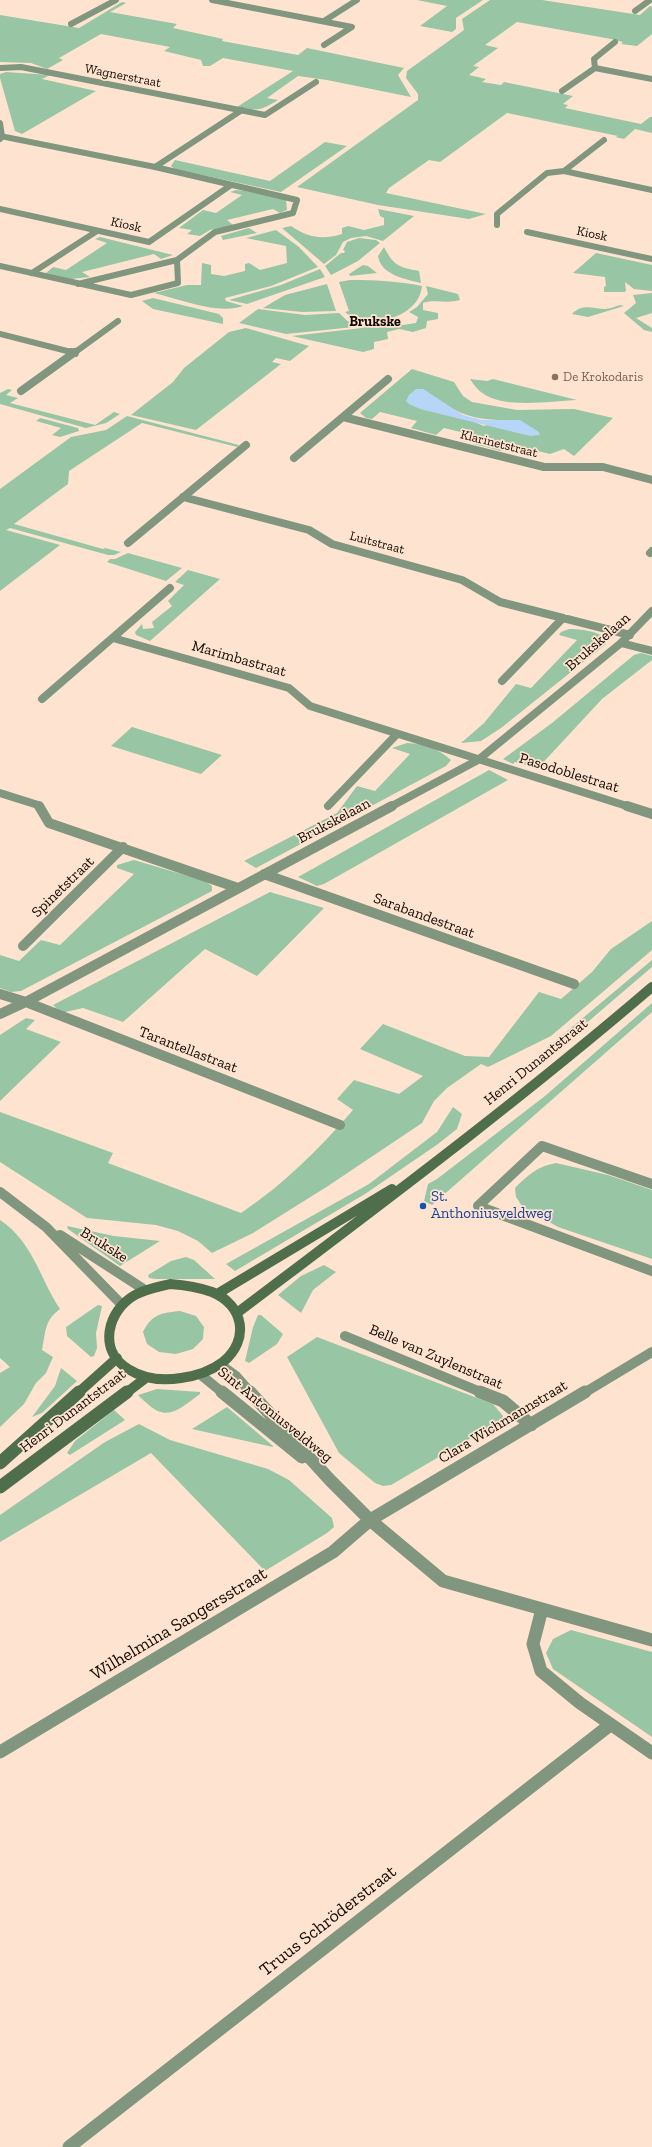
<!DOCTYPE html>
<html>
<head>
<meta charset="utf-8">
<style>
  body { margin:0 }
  canvas { display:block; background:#fee4d0 }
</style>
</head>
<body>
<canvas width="652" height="2147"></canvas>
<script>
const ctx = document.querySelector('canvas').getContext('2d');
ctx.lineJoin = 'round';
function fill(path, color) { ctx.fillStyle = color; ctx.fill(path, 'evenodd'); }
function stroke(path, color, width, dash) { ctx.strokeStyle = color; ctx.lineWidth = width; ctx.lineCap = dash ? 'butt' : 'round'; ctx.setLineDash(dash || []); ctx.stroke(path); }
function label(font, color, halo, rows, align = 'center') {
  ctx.font = font + ' "Zilla Slab",serif'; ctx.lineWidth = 3.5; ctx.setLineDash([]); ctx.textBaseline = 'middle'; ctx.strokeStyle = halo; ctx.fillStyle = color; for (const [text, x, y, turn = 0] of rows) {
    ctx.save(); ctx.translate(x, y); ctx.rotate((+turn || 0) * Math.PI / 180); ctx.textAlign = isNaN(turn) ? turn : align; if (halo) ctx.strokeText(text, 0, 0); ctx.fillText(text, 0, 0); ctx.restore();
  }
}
fill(new Path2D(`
  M417 0H483L456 18V29L452 32 420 26 447 6Z
  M490 0H542L640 15 650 6 652 7V34L637 46 621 44 623 42 611 39 517 22 485 45 498 48 473 66 479 67 469 75 486 79 482 82 501 85 504 82 573 96 563 104 568 105 565 108 641 124 650 117H652V133L635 129 624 139 615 137 618 136 507 113 440 162 429 160 389 188 386 193 486 214 469 219 378 205 297 187 418 100V94L406 78 407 71 464 30 462 19Z
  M122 2 126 3 110 12 177 24 173 28 223 39 222 41 298 55 307 48 404 68 398 75 411 97 327 80 298 76 267 98 278 100C261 111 256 111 237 107L293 71 223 58 210 66H203L201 60 164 51 170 47 101 34 59 58 63 60 47 69 31 63 0 62V15L79 28Z
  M6 72 50 75 42 79 96 91 22 134 15 131 0 78V74Z
  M325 142 347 146 281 192 175 169 171 166 175 160 270 181Z
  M236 190 245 191 286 200 287 210 280 213 273 209 227 220 233 225 210 230 200 236 187 234 192 230 179 228 203 210 216 213 242 195 230 192Z
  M378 209 414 216 383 241 366 236 351 238 343 242 336 255 324 264 282 228 291 226C309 238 322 240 342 234V228L348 226 364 230 384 225V218L380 216Z
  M249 228 257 233 223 240 221 236Z
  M276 230 299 247 318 267 271 286 225 298 226 301 243 306C218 315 179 299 154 293L187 285H201L202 263 211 265V274L224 276 245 271V264L249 263 260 270 287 263 286 246 246 238Z
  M100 237 173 255 161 259 154 254 82 272 90 277 71 279 46 273 53 267 66 270 107 243 95 239Z
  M359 238 376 240 380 243 358 261 331 275 325 266 341 253H344L345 251 343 250 347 242Z
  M384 247C394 267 400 267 419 271L421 283C405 279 381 275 378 256Z
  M596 253 652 265V291L634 289 625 282 626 290 625 292H604V287L606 286 605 277 573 273Z
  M363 265 368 266 377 273 350 276 349 274Z
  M320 269 325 277 247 304 229 300 281 285Z
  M350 280C375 280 398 281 422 286 419 315 385 321 361 326L345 312 349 311 339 282Z
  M327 284 336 311 302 312 263 308 285 295Z
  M426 286 458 294 460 300C447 304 436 299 423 303V310L438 313V319L427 321 426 328 413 332 399 329 387 332 388 339 374 342V349L363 352 292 336 362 328 389 322 403 325 416 323 418 317 409 312 417 307 428 294Z
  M652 293V313L636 318 652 328V332L644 330 624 313 636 303 633 295Z
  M153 298 219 314 223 318V324L153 309 142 301Z
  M620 305 624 306 588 317 572 314C583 303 592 309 605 309 610 309 616 306 620 305Z
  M258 309 305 315 339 313 354 327 286 334 239 323Z
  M246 328 309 346 290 361 276 358 272 362 281 364 196 430 131 415 173 382 184 368 229 332Z
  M412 369 454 382 463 396 472 402 517 410 574 409 613 418 574 456 564 449 550 454 509 444 501 451 474 444 481 437 444 428 436 435 411 428 417 421 380 412 372 419 366 418 360 413ZM423 389C453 411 467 420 505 420L484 426 409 395Z
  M470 379 487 381 493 379 577 400C552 401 509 408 487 396 479 392 474 385 470 379Z
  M8 389 12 390 6 395 18 398 10 403 95 425 114 412 120 414 106 423 86 428 0 404V393Z
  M127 416 239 445 237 447 142 423 69 471 68 484 14 524 103 549 105 548 121 552 114 555H108L10 528 6 530 60 545 0 591V489L71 437 106 430Z
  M40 418 78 428 79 431 60 437 52 435 61 428 36 421Z
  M128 553 182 568 166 581 107 562 110 559H115Z
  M188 570 220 579 150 641 136 635 135 632 142 624 143 629 154 628 152 622 172 606 168 601 184 585 175 582Z
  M569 629C582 629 596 631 606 638V644L501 728 481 741 461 743 484 723 516 684 531 688 577 640 559 635 561 632Z
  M641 653 652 656V660L602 699 538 768 515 762 513 764 503 759 552 723 634 655Z
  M132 727 222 755 201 774 111 746Z
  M407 743C424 744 439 749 451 760L446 766 256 868 244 861 337 813 357 786 375 791 410 754 392 748Z
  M489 770 508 780 324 884 317 886 298 877Z
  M134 860 205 881 212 886V891L21 991 11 992 0 988V955L19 961 41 940 60 945 134 874 117 868V865Z
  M270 892 324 908 257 976 205 949 123 1022 83 1008 61 1013 53 1005Z
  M652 921V950L551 1036 488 1067 481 1064 447 1088 434 1101 422 1123 328 1186 253 1233 212 1253 198 1241 178 1231 156 1225 87 1218 0 1162V1112L113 1153 108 1163 241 1213C283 1185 320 1148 353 1110L337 1099 354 1080 399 1094 423 1076 360 1049 383 1024 465 1056 489 1057 539 992 561 999 592 972 611 949Z
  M652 960V967L562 1044 540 1054Z
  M652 1003V1012L432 1205 424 1201 428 1184 437 1179 545 1096Z
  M26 1018 35 1020 26 1029 61 1042 0 1101V1035Z
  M453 1107 462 1114 457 1129 438 1144 365 1194 235 1271 226 1264 369 1184 437 1132Z
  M556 1163 608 1175 652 1190V1259L558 1227 522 1206 516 1197 515 1188C528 1175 538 1166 556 1163Z
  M0 1220C33 1242 39 1277 60 1309 44 1321 46 1331 42 1350L53 1357 46 1373 36 1383 24 1404 0 1427V1373L10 1367 0 1358Z
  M67 1226 114 1236 160 1241 120 1266 68 1229Z
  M186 1257 194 1260 215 1279H156L149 1278 148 1275 171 1261Z
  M324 1265 336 1272 313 1290 301 1313 278 1295 301 1276Z
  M98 1305 102 1306 96 1333 97 1348 94 1356 91 1357 67 1336 66 1327Z
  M180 1311 196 1316 204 1327 203 1339 193 1349 176 1354 159 1352 147 1344 143 1332C152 1314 161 1313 180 1311Z
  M258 1315H261L283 1334 277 1344 249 1363 245 1361 253 1327Z
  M317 1337 493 1404 503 1416 499 1429 493 1435 483 1431 391 1485 383 1486 375 1483 339 1453 287 1357Z
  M61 1368 77 1381 42 1413 32 1417 55 1386Z
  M157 1389 200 1392V1394C183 1406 169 1422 150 1406 146 1402 141 1399 138 1395Z
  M227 1407 273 1446V1447L192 1429Z
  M114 1410 125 1420 70 1455 67 1453 75 1441Z
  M139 1424 170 1440 268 1469 289 1480 332 1518 334 1527 327 1533 265 1571 151 1453 0 1542V1515L105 1442Z
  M571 1630 652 1652V1737L553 1669 546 1653 553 1639Z`), '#98c5a4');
fill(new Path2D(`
  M416 389H423L463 415 482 420H520L539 432 540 435 530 436 420 409 409 404 406 401 409 395Z`), '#b7d6f7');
stroke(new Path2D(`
  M32 273 97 231`), '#80967e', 6);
stroke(new Path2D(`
  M212 0 352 27 324 45
  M635 11 650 0
  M324 21 357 0
  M71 24 116 0
  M0 68 21 67 265 115 316 82
  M595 68 652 79
  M562 91 595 68 594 59 615 42
  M0 123 2 136 0 139
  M0 136 155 167 297 200 293 213 215 232 177 260 78 284
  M155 167 242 110
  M564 171 652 190
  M0 209 149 242 231 185
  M497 225V214L547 173 564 171 604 140
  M527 232 652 259
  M0 266 131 295 178 283 177 260
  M0 334 75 353
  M74 353 118 321`), '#80967e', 6);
stroke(new Path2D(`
  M71 352 75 353
  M21 391 75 352
  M343 417 544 467H603L652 480
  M294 458 388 379
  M183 497 309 530 332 544 462 580 500 602 630 635
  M128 543 246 445
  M650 553 652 551
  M113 638 289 688 310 706 630 807
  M621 643 652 651
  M502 681 563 618
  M42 699 170 588
  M0 793 38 805 39 807
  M328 806 397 734
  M390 807 478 760 621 643 652 611`), '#80967e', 8);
stroke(new Path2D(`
  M39 806 49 823 238 888
  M627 806 652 814
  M264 874 574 984
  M23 946 123 847
  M0 994 26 1002 340 1125
  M0 1014 26 1002 392 806
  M652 1184 542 1146 478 1206 652 1271
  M0 1192 46 1227 121 1304
  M60 1235 145 1290
  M345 1336 483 1393
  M221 1365 236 1376 251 1393
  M201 1375 223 1393
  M584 1393 652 1352`), '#80967e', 10);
stroke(new Path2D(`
  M222 1392 302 1457
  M250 1392 329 1479 370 1520 443 1581 652 1640
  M480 1392 503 1401 531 1425
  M542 1609 533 1644 541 1671 580 1703 652 1753
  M0 1752 333 1552 370 1520 585 1392
  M69 2147 610 1725`), '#80967e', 13);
stroke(new Path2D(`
  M170 1284C184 1285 198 1287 212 1292 244 1305 250 1340 223 1362 211 1371 196 1376 181 1378 163 1381 144 1379 128 1369 97 1350 108 1310 135 1295 146 1289 158 1287 170 1284Z
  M217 1294 392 1189
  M237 1313C377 1207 518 1102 652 987
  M78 1393 117 1358
  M126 1393 147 1377`), '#4e6e4c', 10);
stroke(new Path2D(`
  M0 1463 79 1392
  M0 1487 127 1392`), '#4e6e4c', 13);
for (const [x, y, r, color] of [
  [555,377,4,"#8d6e63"],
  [423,1206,4,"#1a4fb4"]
]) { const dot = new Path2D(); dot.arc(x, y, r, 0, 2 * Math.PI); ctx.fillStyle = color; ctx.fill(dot); stroke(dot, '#fee4d0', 1.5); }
label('13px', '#130903', '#fee4d0', [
  ["Wagnerstraat",123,76,11],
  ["Kiosk",126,225,13],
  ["Kiosk",592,234,12],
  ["Klarinetstraat",499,444,14],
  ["Luitstraat",377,543,15]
]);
label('13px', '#785e54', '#fee4d0', [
  ["De Krokodaris",563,377]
], 'left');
label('bold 14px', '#130903', '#fee4d0', [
  ["Brukske",375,322]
]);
label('15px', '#130903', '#fee4d0', [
  ["Brukskelaan",598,642,-41],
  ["Marimbastraat",239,659,16],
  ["Pasodoblestraat",569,773,17],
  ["Brukskelaan",334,821,-28],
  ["Spinetstraat",63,887,-44],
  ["Sarabandestraat",424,916,20],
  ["Tarantellastraat",188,1050,21],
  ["Henri Dunantstraat",536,1062,-39],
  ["Brukske",104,1245,32],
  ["Belle van Zuylenstraat",436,1357,23],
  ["Henri Dunantstraat",73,1411,-37],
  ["Sint Antoniusveldweg",275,1415,39],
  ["Clara Wichmannstraat",503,1422,-31]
]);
label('15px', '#164399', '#fee4d0', [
  ["St.",431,1197],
  ["Anthoniusveldweg",431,1214]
], 'left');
label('18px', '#130903', '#fee4d0', [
  ["Wilhelmina Sangersstraat",179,1624,-31],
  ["Truus Schröderstraat",328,1921,-38]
]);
</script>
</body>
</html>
